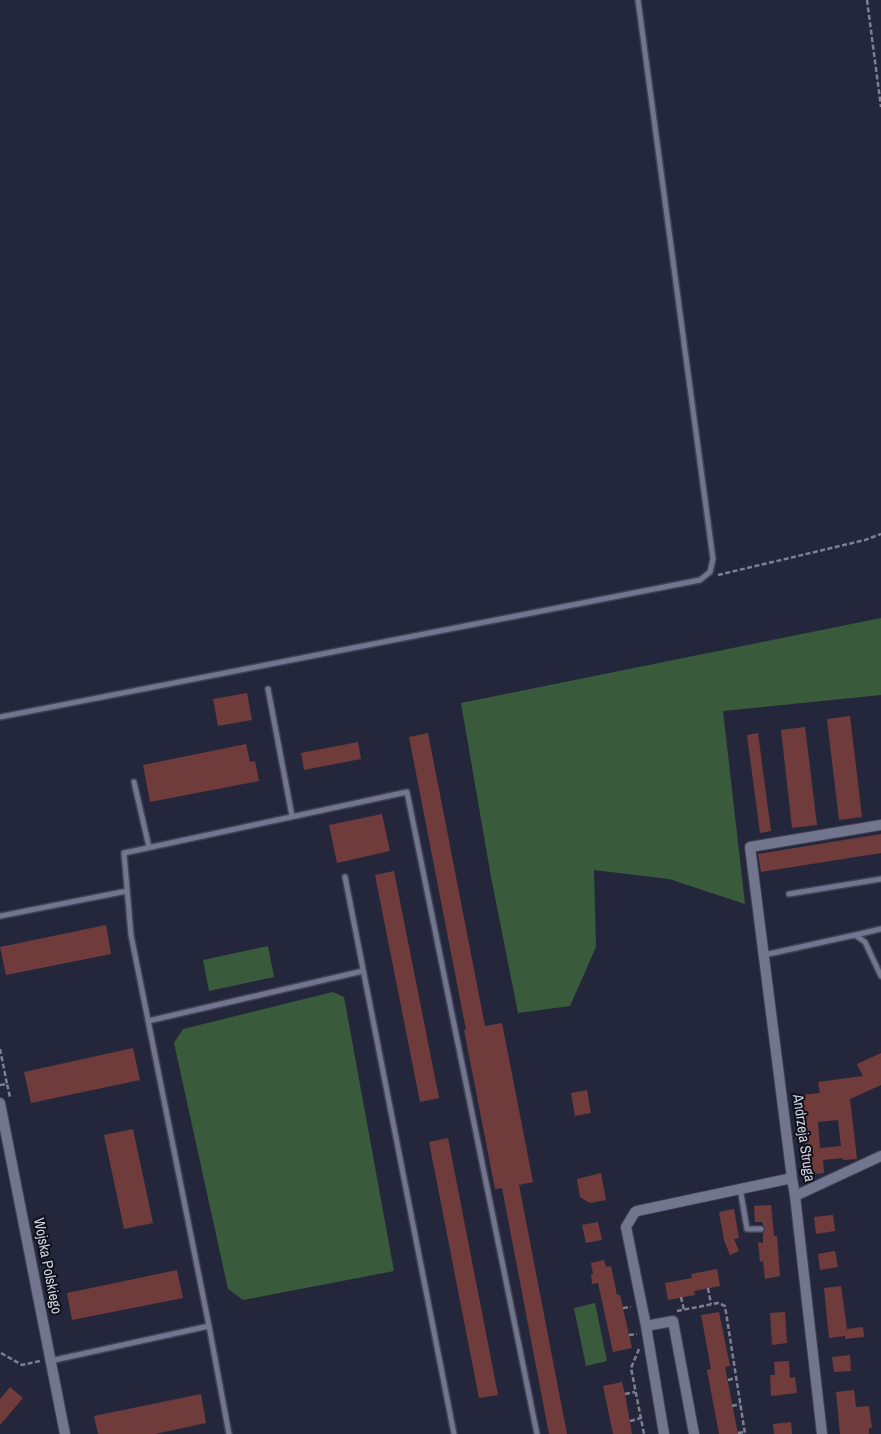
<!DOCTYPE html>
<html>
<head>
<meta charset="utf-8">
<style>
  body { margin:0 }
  canvas { display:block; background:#24273b }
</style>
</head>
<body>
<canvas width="881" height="1434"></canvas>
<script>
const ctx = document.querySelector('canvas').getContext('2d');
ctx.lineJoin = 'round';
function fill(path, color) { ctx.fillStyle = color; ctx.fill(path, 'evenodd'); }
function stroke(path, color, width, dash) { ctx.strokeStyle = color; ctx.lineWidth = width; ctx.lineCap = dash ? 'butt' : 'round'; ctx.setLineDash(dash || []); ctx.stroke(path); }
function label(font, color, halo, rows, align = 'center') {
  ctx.font = font + ' "Archivo Narrow",sans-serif'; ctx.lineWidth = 4; ctx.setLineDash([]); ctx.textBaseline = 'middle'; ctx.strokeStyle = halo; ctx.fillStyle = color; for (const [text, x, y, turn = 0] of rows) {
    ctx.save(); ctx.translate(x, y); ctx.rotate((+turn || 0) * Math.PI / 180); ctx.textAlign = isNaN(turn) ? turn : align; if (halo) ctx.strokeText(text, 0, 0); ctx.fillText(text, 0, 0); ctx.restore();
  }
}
fill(new Path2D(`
  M881 618V695L723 711 745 904 669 879 594 870 596 947 570 1006 518 1013 491 877 461 703Z
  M268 946 274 977 209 991 203 960Z
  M333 992 344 997 394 1271 243 1300 228 1289 174 1043 183 1029Z
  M595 1303 607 1361 586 1366 574 1308Z`), '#395b3b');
fill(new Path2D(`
  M247 693 252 720 218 726 213 699Z
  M850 716 862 817 839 820 827 719Z
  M805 727 817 825 792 828 781 730Z
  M428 733 485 1026 502 1023 533 1182 519 1185 567 1434H549L502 1188 495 1189 464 1030H466L409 737Z
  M758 733 771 831 760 833 747 735Z
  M358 742 361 759 304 770 301 753Z
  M246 744 250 762 255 761 259 781 150 802 143 765Z
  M382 814 390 851 337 863 329 825Z
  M881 834V853L761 872 758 854Z
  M394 871 439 1098 420 1102 375 875Z
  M106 925 111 954 6 975 0 947Z
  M133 1048 140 1080 31 1103 24 1072Z
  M881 1053V1085L850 1099 857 1159 843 1160V1158L823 1160 824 1173 808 1175 805 1142H801L800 1125H803L800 1095 820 1093 818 1082 863 1076 857 1064ZM838 1120 841 1146 820 1148 818 1122Z
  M587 1090 591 1113 575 1116 571 1093Z
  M133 1129 153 1223 124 1229 104 1135Z
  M448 1138 498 1395 479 1398 429 1142Z
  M601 1173 606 1200 590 1203 580 1197 577 1179Z
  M771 1205 774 1236H777L780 1276 765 1279 763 1261 760 1262 758 1242 763 1243V1233L765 1229 762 1222H755L754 1206Z
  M734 1209 739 1238 734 1239 739 1251 730 1255 724 1240 719 1212Z
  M833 1215 835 1231 816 1234 814 1217Z
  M598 1222 602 1240 586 1243 582 1225Z
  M835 1251 838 1267 820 1270 818 1254Z
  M604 1260 606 1267 611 1266 617 1295H620L632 1348 613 1352 598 1283 592 1284 591 1274H593L591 1263Z
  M717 1269 720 1286 694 1291 695 1295 668 1300 665 1283 692 1278 691 1274Z
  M177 1270 183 1298 72 1320 67 1293Z
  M841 1286 847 1329 863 1327 864 1337 845 1339V1336L829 1338 824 1288Z
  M719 1312 730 1366 725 1367 738 1434H719L707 1370 711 1369 701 1315Z
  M785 1312 787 1343 772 1345 770 1313Z
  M850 1355 851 1371 834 1372 832 1357Z
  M789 1361 790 1378 795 1377 797 1393 771 1396 770 1375H775L774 1362Z
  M622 1382 625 1394 632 1434H613L603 1386Z
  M10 1387 23 1398 0 1425V1399Z
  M854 1390 856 1407 869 1406 872 1428H869V1434H840L836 1392Z
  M201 1394 206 1423 155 1434H98L94 1416Z
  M791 1422 792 1434H774L773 1424Z`), '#6f3c3b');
const lane = new Path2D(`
  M268 689 292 816
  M0 717 700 580 710 572 713 559 638 0
  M134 782 149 847
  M345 877 454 1434
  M789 894 881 879
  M0 916 127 891
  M855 935 881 929
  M764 955 855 935 865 942 881 976
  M148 1021 363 971
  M740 1188 747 1229H761
  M209 1326 229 1434
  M50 1361 209 1326 131 935 124 853 407 792 537 1434`);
const street = new Path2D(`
  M0 1103 65 1434
  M795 1196 881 1156
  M646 1326 673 1321 694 1434
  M664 1434 646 1326 626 1227 635 1212 637 1211 792 1178
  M822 1434 795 1196 792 1178 750 847 881 825`);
stroke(lane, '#404153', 8);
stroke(street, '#404153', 12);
stroke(new Path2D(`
  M867 0 881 107
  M718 575 865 540 881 534
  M0 1049 7 1084
  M0 1085 7 1084 10 1097
  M708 1288 711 1304
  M681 1297 684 1310
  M623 1308 631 1307
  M677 1311 718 1303 725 1306 745 1434
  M629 1335 637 1334
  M639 1349 631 1368 644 1434
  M1 1353 22 1365 40 1361
  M728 1380 736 1378
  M625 1394 635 1392
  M732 1406 740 1404
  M630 1421 641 1418
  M738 1433 744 1432`), '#7e8091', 2.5, [5, 2.5]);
stroke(lane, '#72758e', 5);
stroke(street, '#72758e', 10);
label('15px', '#cfd1df', '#0f101a', [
  ["Andrzeja Struga",803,1138,82],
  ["Wojska Polskiego",47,1266,79]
]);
</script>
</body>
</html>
